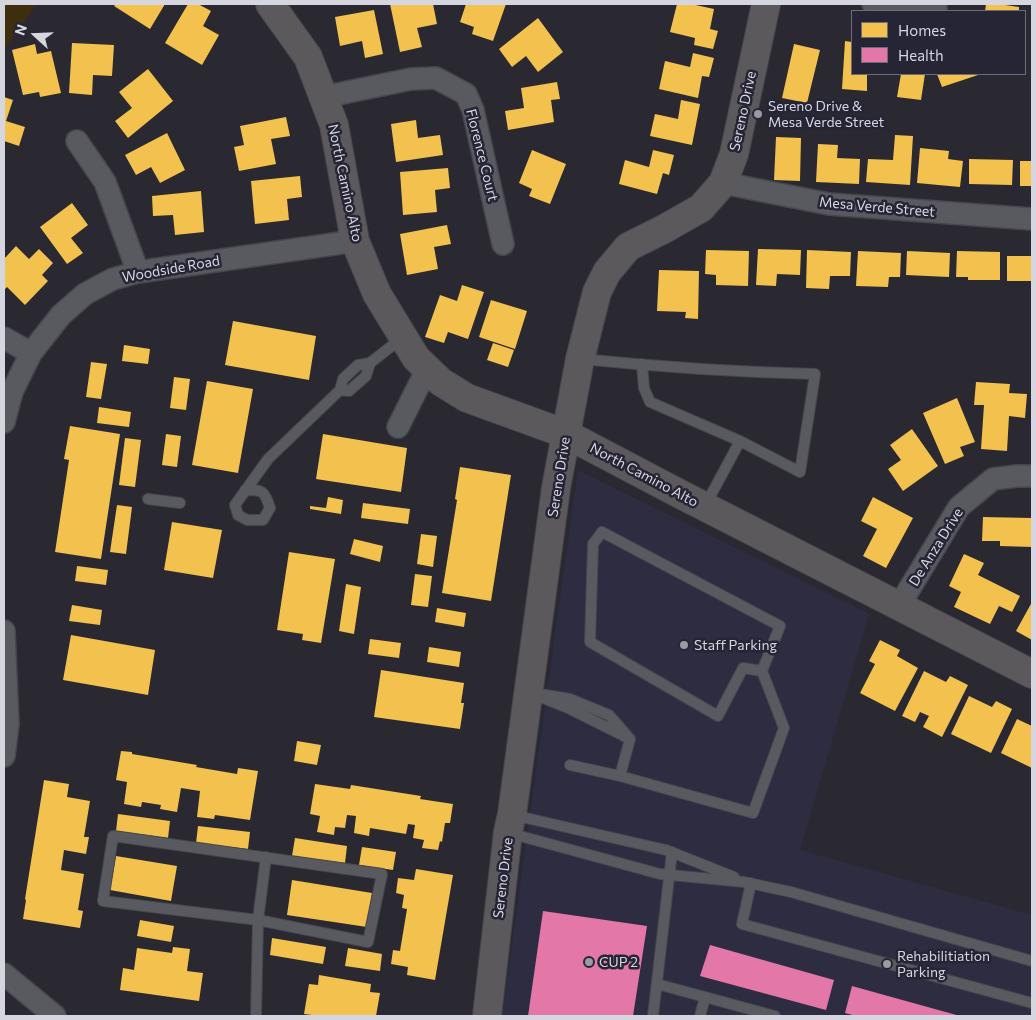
<!DOCTYPE html>
<html>
<head>
<meta charset="utf-8">
<style>
  body { margin:0 }
  #map { position:relative; width:1036px; height:1020px; overflow:hidden; background:#2a2932; font-family:Commissioner,sans-serif }
  canvas { display:block }
  .frame { position:absolute; inset:0; border:5px solid #d6d6e1; pointer-events:none }
  .legend { position:absolute; left:851px; top:10px; width:175px; height:65px; box-sizing:border-box; background:#262536; border:1px solid #6c6c7a; margin:0; padding:6px 9px; list-style:none; font-size:15px; color:#d6d6e1 }
  .legend li { display:flex; align-items:center; gap:10px; height:25px }
  .legend b { width:25px; border:1px solid #6c6c7a }
  .north { position:absolute; left:10px; top:10px; width:50px; height:50px; -webkit-text-stroke:4px #262536; paint-order:stroke; rotate:290deg; font-size:14px; font-weight:700; line-height:20px; text-align:center; color:#d6d6e1 }
  .north::after { content:''; display:block; margin:auto; width:18px; height:22px; background:#d6d6e1; clip-path:polygon(50% 0,100% 100%,50% 72%,0 100%) }
</style>
</head>
<body>
<div id="map">
<canvas width="1036" height="1020"></canvas>
<div class="frame"></div>
<ul class="legend">
<li><b style="height:14px;background:#f2c14e"></b>Homes</li>
<li><b style="height:14px;background:#e377a8"></b>Health</li>
</ul>
<div class="north">N</div>
</div>
<script>
const ctx = document.querySelector('canvas').getContext('2d');
ctx.lineJoin = 'round';
function fill(path, color) { ctx.fillStyle = color; ctx.fill(path, 'evenodd'); }
function stroke(path, color, width, dash) { ctx.strokeStyle = color; ctx.lineWidth = width; ctx.lineCap = dash ? 'butt' : 'round'; ctx.setLineDash(dash || []); ctx.stroke(path); }
function label(font, color, halo, rows, align = 'center') {
  ctx.font = font + ' Commissioner,sans-serif'; ctx.lineWidth = 5; ctx.setLineDash([]); ctx.textBaseline = 'middle'; ctx.strokeStyle = halo; ctx.fillStyle = color; for (const [text, x, y, turn = 0] of rows) {
    ctx.save(); ctx.translate(x, y); ctx.rotate((+turn || 0) * Math.PI / 180); ctx.textAlign = isNaN(turn) ? turn : align; if (halo) ctx.strokeText(text, 0, 0); ctx.fillText(text, 0, 0); ctx.restore();
  }
}
fill(new Path2D(`
  M578 470 869 614 800 850 1032 915V1016H502Z`), '#2d2c41');
fill(new Path2D(`
  M4 4H37L4 49Z`), '#3d2f0d');
fill(new Path2D(`
  M116 4H165L150 29 114 6Z
  M188 4H198L211 11 203 26 219 35 202 65 165 43Z
  M390 4H433L437 24 417 28 422 47 400 52Z
  M466 4H506L493 41 472 34 474 27 460 22Z
  M677 4H691L714 9 710 29 718 31 713 49 694 45 695 38 670 32Z
  M986 4H998L1019 7V11H985Z
  M374 10 383 54 365 58 362 41 340 46 335 17Z
  M538 18 563 52 538 72 526 56 512 67 499 49Z
  M845 41 852 42V74H867V91L842 89Z
  M72 43 114 45 112 76 93 75 92 95 69 93Z
  M35 44 37 54 51 51 61 93 40 97 39 92 23 95 12 50Z
  M794 44 820 50 807 103 782 98Z
  M693 53 714 58 709 77 702 76 698 98 659 89 665 61 690 67Z
  M148 69 173 101 128 138 115 121 132 108 119 92Z
  M901 74H925L921 100 897 97Z
  M937 74H981L942 87Z
  M557 82 560 99 551 100 554 122 508 130 505 111 524 108 521 88Z
  M4 97 13 100 6 121 25 127 19 146 4 141Z
  M681 100 700 104 692 145 650 136 655 114 678 119Z
  M286 117 290 136 271 139 276 164 239 171 234 147 244 145 240 126Z
  M416 120 418 138 440 135 443 155 396 162 391 124Z
  M167 133 185 170 160 183 151 167 136 175 125 155Z
  M895 135 913 136 910 185 866 182 868 159 893 160Z
  M776 137 801 138 800 181 774 180Z
  M818 144 838 145 837 158 860 159 859 184 816 182Z
  M920 148 949 151 948 159 963 161 960 187 917 183Z
  M532 150 566 164 550 204 529 196 532 189 519 183Z
  M653 150 674 155 669 175 663 173 657 194 619 184 625 160 649 167Z
  M969 159 1013 160 1012 185 969 184Z
  M1020 161H1032V186H1020Z
  M448 168 450 188 435 190 437 212 403 215 400 172Z
  M300 176 302 197 287 199 289 220 255 224 251 181Z
  M201 191 204 232 175 235 173 215 153 216 152 196Z
  M72 203 88 225 71 238 83 253 67 264 40 227Z
  M447 225 451 244 434 247 438 269 407 275 400 234Z
  M16 246 29 259 39 249 53 263 42 275 48 281 25 305 7 287 4 290V259Z
  M758 249 801 250 800 275 777 274 776 286 756 285Z
  M706 250 749 251 748 286 716 285V275L705 274Z
  M807 250 851 252 850 276H830L829 289 806 288Z
  M858 251 901 253 900 277H889L888 287 856 286Z
  M907 251 950 253 949 277 906 275Z
  M957 251 1000 252V280H968V277H956Z
  M1007 256H1032V281H1007Z
  M659 270 699 271 698 319 685 318 686 312 657 311Z
  M462 285 484 292 468 339 448 332 444 343 425 337 440 295 457 301Z
  M491 300 527 311 515 349 479 337Z
  M233 321 316 336 309 380 225 365Z
  M493 343 514 350 508 367 487 360Z
  M124 345 150 349 148 364 122 361Z
  M91 362 107 364 101 399 86 397Z
  M174 377 190 379 186 410 170 408Z
  M207 381 253 389 238 473 192 465Z
  M976 382 1010 384 1009 393 1027 394 1025 418 1009 416 1007 451 981 449 984 405H974Z
  M957 398 975 442 960 447 964 456 945 464 923 413Z
  M99 407 131 412 129 427 97 423Z
  M70 426 120 434 101 559 55 552 69 460 64 459Z
  M912 429 938 466 903 491 888 469 901 460 890 445Z
  M166 434 181 436 177 467 162 465Z
  M323 434 407 448 401 492 316 479Z
  M125 438 141 440 135 487 119 485Z
  M460 467 511 475 491 601 442 593 457 500 455 499Z
  M328 497 343 500 341 514 310 509V506L326 508Z
  M873 497 913 518 886 568 863 556 877 529 861 521Z
  M363 503 410 509 408 524 361 518Z
  M117 505 132 507 126 554 110 552Z
  M983 517 1032 518V547L1000 546V541H982Z
  M172 522 222 530 213 578 164 570Z
  M421 534 437 536 433 567 417 564Z
  M354 539 383 546 380 562 350 554Z
  M289 552 335 559 321 643 302 640 303 634 277 630Z
  M964 554 984 563 978 575 1020 596 1012 612 999 606 990 624 954 607 961 592 949 586Z
  M77 566 108 570 106 585 75 581Z
  M415 574 432 576 428 607 411 605Z
  M346 584 361 587 354 634 339 631Z
  M1032 602V640L1016 631Z
  M72 605 102 610 100 625 69 621Z
  M437 608 466 613 464 627 435 622Z
  M71 635 155 650 148 695 63 680Z
  M370 639 401 643 399 658 368 654Z
  M880 640 900 650 897 656 918 668 895 711 860 693 875 664 869 661Z
  M429 647 461 652 459 667 427 662Z
  M381 670 464 683 461 703H464L460 729 374 717Z
  M924 671 946 682 950 676 968 685 942 737 923 727 929 716 920 712 915 722 902 716Z
  M969 696 992 707 996 701 1012 709 991 753 951 734Z
  M1017 719 1032 726V768L1001 753Z
  M297 741 321 745 317 765 294 761Z
  M121 751 132 752V754L197 765 196 767 237 774 238 768 258 771 250 820 215 815 214 819 197 817 200 791 181 788 177 812 160 809 161 805 142 802 141 807 124 804 127 782 116 780Z
  M44 780 69 784 67 797 90 801 84 837H89L86 854 64 850 61 870 84 874 78 910 83 911 80 928 23 919 26 900 25 899Z
  M315 784 350 789 351 785 421 796 420 799 453 804 450 823H445L442 842 440 841 438 850 422 848 424 840 413 838 415 825 408 824 406 834 370 828 369 836 354 833 356 816 347 815 345 828 335 827 334 835 317 832 320 816 310 814Z
  M118 814 170 821 168 838 116 831Z
  M198 826 250 832 248 849 196 843Z
  M295 838 347 846 345 863 292 856Z
  M362 847 396 852 393 870 359 865Z
  M116 856 177 866 171 901 110 890Z
  M416 869 453 875 435 980 407 975 408 967 391 964 393 950 400 951 407 909 402 908 404 895 396 893 398 878 414 880Z
  M292 880 372 893 367 927 287 915Z
  M140 920 174 926 171 942 137 936Z
  M272 938 326 947 323 964 270 955Z
  M173 947 190 949 187 971 203 973 199 1001 120 990 123 968 134 970 137 948 172 953Z
  M348 948 382 954 380 971 345 966Z
  M319 975 371 984 370 992 380 993 376 1016H320L304 1014 309 984 318 985Z`), '#f2c14e');
fill(new Path2D(`
  M543 911 647 926 633 1016H528Z
  M710 945 834 980 826 1010 700 976Z
  M852 986 960 1016H856L845 1013Z`), '#e377a8');
const lane = new Path2D(`
  M582 359C659 367 737 372 815 374L800 472 740 441 650 402 644 388 642 364
  M340 390 349 391 366 376 370 363
  M245 490C263 490 264 490 270 508L263 520H247L238 515 235 505 268 459 340 390 343 379 358 365 370 363 402 338
  M148 499 180 503
  M705 506 740 441
  M528 692 570 699 609 715 630 739 568 708Z
  M570 765 620 776 753 813 784 728 762 671 780 626 602 532 593 544 590 642 718 716 743 668 762 671
  M620 776 630 739
  M513 815 666 850 734 877
  M509 833 660 874 744 882 791 892 1032 961
  M113 836 382 874 368 942 258 920 103 901Z
  M751 883 742 924 1032 1003
  M657 984 775 1016
  M256 1016 258 920 266 857
  M653 1016 672 852
  M700 1016 705 997`);
const street = new Path2D(`
  M873 4 936 8
  M323 97 411 79 436 78 466 94 473 110 503 244
  M77 141 105 182 138 272
  M723 183 829 204 1032 219
  M4 338 31 353
  M4 422 12 392 31 353 61 315 85 294 113 279 138 272 355 241
  M398 427 427 369
  M899 606 959 507 993 479 1017 476H1032
  M4 631 8 724 4 756
  M4 974 55 1016`);
const secondary = new Path2D(`
  M270 4 308 57 334 125 355 241 377 294 416 358 441 382 467 398 566 434 680 494 1032 674
  M487 1016 508 832 512 814 556 488 580 359 597 292 607 272 628 247 664 229 701 208 723 183 734 154 766 4`);
stroke(lane, '#46464e', 12);
stroke(street, '#46464e', 24);
stroke(secondary, '#46464e', 30);
stroke(lane, '#595960', 10);
stroke(street, '#595960', 21);
stroke(secondary, '#5b595c', 28);
for (const [x, y, r, color] of [
  [758,114,5,"#9a99a4"],
  [684,645,5,"#9a99a4"],
  [589,962,5,"#9a99a4"],
  [887,964,5,"#9a99a4"]
]) { const dot = new Path2D(); dot.arc(x, y, r, 0, 2 * Math.PI); ctx.fillStyle = color; ctx.fill(dot); stroke(dot, '#262536', 2); }
label('14px', '#d6d6e1', '#262536', [
  ["Sereno Drive &",768,106],
  ["Mesa Verde Street",768,122],
  ["Staff Parking",694,645],
  ["Rehabilitiation",897,956],
  ["Parking",897,972],
  ["CUP 2",599,962]
], 'left');
label('14px', '#d6d6e1', '#262536', [
  ["Sereno Drive",743,111,-78],
  ["Florence Court",482,155,76],
  ["North Camino Alto",345,183,78],
  ["Mesa Verde Street",877,207,5],
  ["Woodside Road",171,269,-10],
  ["North Camino Alto",644,475,28],
  ["Sereno Drive",559,477,-81],
  ["De Anza Drive",936,547,-58],
  ["Sereno Drive",503,878,-83]
]);
</script>
</body>
</html>
